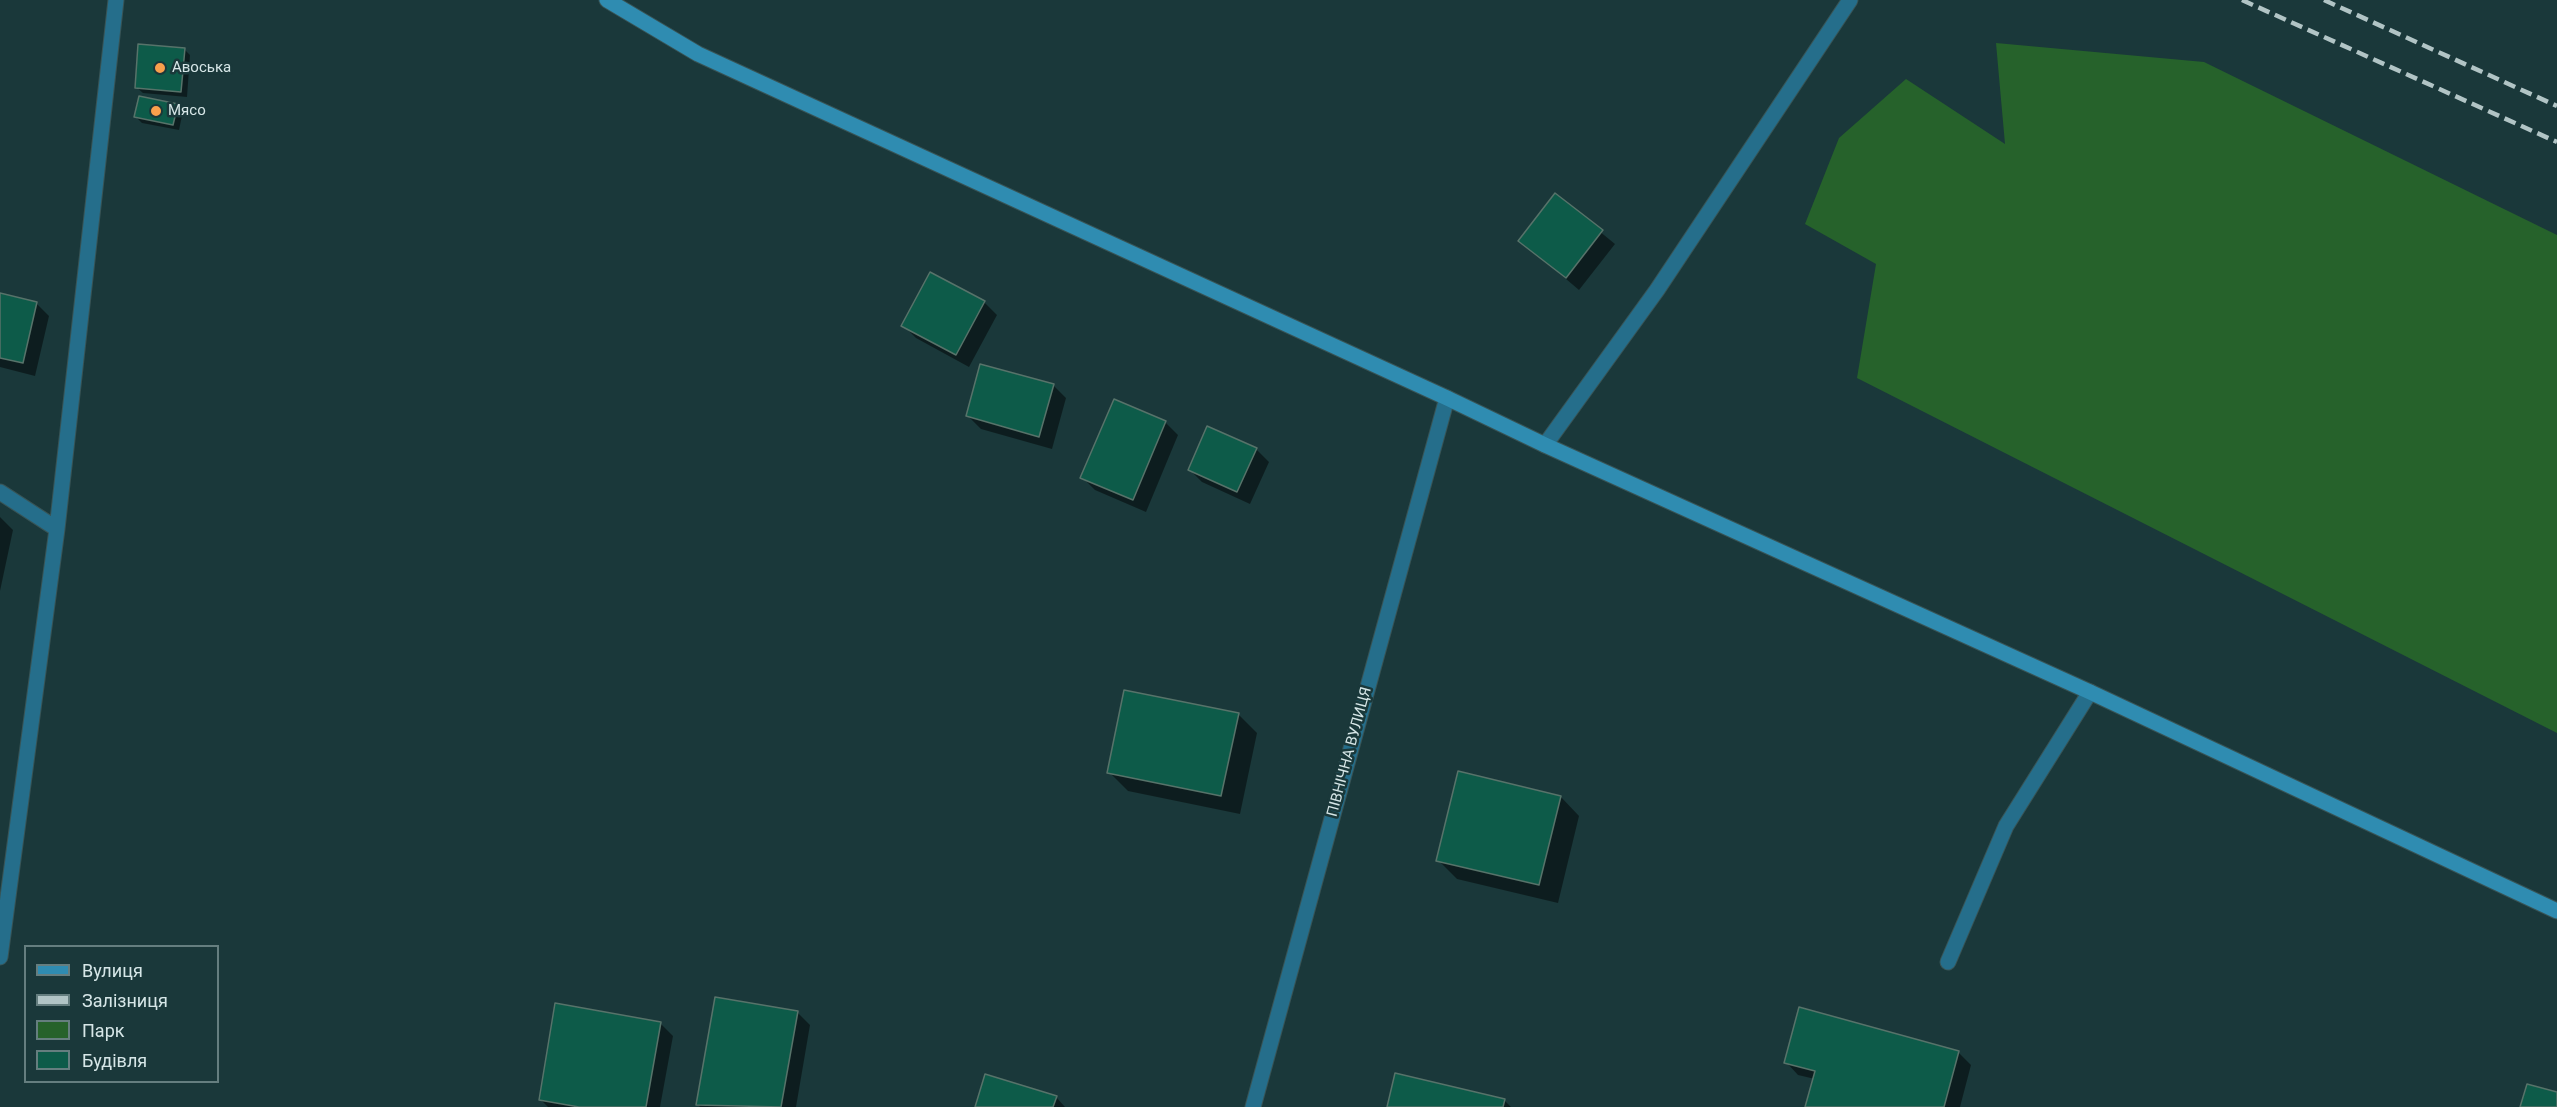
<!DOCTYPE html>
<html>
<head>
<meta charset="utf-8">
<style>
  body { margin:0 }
  #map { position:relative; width:2557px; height:1107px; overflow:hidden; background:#1a383a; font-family:Roboto,sans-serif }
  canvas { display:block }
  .legend { position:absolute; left:24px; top:945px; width:195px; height:138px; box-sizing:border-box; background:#1a383a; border:2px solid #657e7f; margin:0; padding:8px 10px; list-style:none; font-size:18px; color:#d6e6e7 }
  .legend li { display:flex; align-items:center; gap:12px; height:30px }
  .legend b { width:30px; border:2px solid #657e7f }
</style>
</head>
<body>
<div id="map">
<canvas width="2557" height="1107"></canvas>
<ul class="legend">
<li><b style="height:8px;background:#2f8cb1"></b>Вулиця</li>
<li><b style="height:8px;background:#b1c4c5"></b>Залізниця</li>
<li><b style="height:16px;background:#26622b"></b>Парк</li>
<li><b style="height:16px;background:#0d5b49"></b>Будівля</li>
</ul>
</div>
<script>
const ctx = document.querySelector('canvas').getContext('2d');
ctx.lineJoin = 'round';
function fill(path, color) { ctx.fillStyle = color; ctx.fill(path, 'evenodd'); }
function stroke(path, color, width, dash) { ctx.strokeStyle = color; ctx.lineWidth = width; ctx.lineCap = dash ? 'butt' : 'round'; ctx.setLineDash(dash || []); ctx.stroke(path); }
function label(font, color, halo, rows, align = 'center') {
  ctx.font = font + ' Roboto,sans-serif'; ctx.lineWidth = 5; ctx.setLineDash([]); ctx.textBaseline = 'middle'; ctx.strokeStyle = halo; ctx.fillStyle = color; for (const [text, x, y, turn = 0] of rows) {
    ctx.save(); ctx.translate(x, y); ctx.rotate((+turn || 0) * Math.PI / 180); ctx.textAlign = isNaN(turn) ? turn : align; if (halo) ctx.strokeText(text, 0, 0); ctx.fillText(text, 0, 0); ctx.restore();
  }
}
fill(new Path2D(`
  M1996 43 2204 62 2557 235V733L1857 378 1876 264 1805 224 1839 138 1906 79 2005 144Z`), '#26622b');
fill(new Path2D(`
  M184 49 190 55 187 97 143 93 136 87Z
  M177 105 183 111 179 130 142 123 136 117Z
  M1555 195 1615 244 1579 290 1520 240Z
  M0 295 36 303 49 316 35 376 0 367Z
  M984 302 997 315 969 367 916 338 903 325Z
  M1053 385 1066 398 1052 449 981 429 968 416Z
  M1165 422 1178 435 1146 512 1095 490 1082 477Z
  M1256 449 1269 462 1250 504 1202 482 1189 469Z
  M0 517 13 530 0 591Z
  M1238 714 1257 733 1240 814 1128 791 1109 772Z
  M1561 797 1579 816 1558 903 1457 879 1438 860Z
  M797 1012 810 1025 796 1107H700L698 1105Z
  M660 1023 673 1036 660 1107H548L540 1099Z
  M1958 1052 1971 1065 1960 1107H1807L1815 1079 1798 1075 1786 1062Z
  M1056 1097 1065 1107H976Z
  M1504 1100 1511 1107H1388Z`), '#0007');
const building = new Path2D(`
  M138 44 185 48 181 92 135 88Z
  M139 96 178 104 173 125 134 117Z
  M1555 193 1603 230 1566 278 1518 241Z
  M930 272 985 301 956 355 901 326Z
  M0 293 37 302 23 363 0 358Z
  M980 364 1054 384 1039 437 966 416Z
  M1114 399 1166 421 1133 500 1080 478Z
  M1207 426 1257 448 1237 492 1188 470Z
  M1124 690 1239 713 1221 796 1107 773Z
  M1458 771 1561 796 1539 885 1436 861Z
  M715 997 798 1011 781 1107 696 1105Z
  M555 1003 661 1022 646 1107H579L539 1100Z
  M1799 1007 1959 1051 1944 1107H1805L1815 1071 1784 1063Z
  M1395 1073 1505 1099 1503 1107H1387Z
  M985 1074 1057 1096 1053 1107H975Z
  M2527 1084 2557 1092V1107H2520Z`);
fill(building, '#0d5b49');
stroke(building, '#57736a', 1.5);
const service = new Path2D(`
  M1948 962 2006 826 2090 692`);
const minor = new Path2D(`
  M1545 445 1657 290 1850 0
  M0 492 57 529
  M0 957 57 529 116 0
  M1253 1107 1447 398`);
const secondary = new Path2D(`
  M607 0 698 54 1447 398 1545 445 2090 692 2557 911`);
stroke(service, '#385456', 17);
stroke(minor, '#385456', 17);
stroke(secondary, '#385456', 17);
stroke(service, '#256e8b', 15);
stroke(minor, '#256e8b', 15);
stroke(secondary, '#2f8cb1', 15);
stroke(new Path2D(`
  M2242 0 2557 142
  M2324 0 2557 106`), '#b1c4c5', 4.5, [12, 6]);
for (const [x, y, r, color] of [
  [160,68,6,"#f9a04c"],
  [156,111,6,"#f9a04c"]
]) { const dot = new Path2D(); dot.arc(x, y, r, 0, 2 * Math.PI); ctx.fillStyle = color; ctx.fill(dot); stroke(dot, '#1a383a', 2); }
label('15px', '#d6e6e7', '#1a383a', [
  ["Авоська",172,68],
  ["Мясо",168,111]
], 'left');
label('15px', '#d6e6e7', '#1a383a', [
  ["ПІВНІЧНА ВУЛИЦЯ",1350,752,-75]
]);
</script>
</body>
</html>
